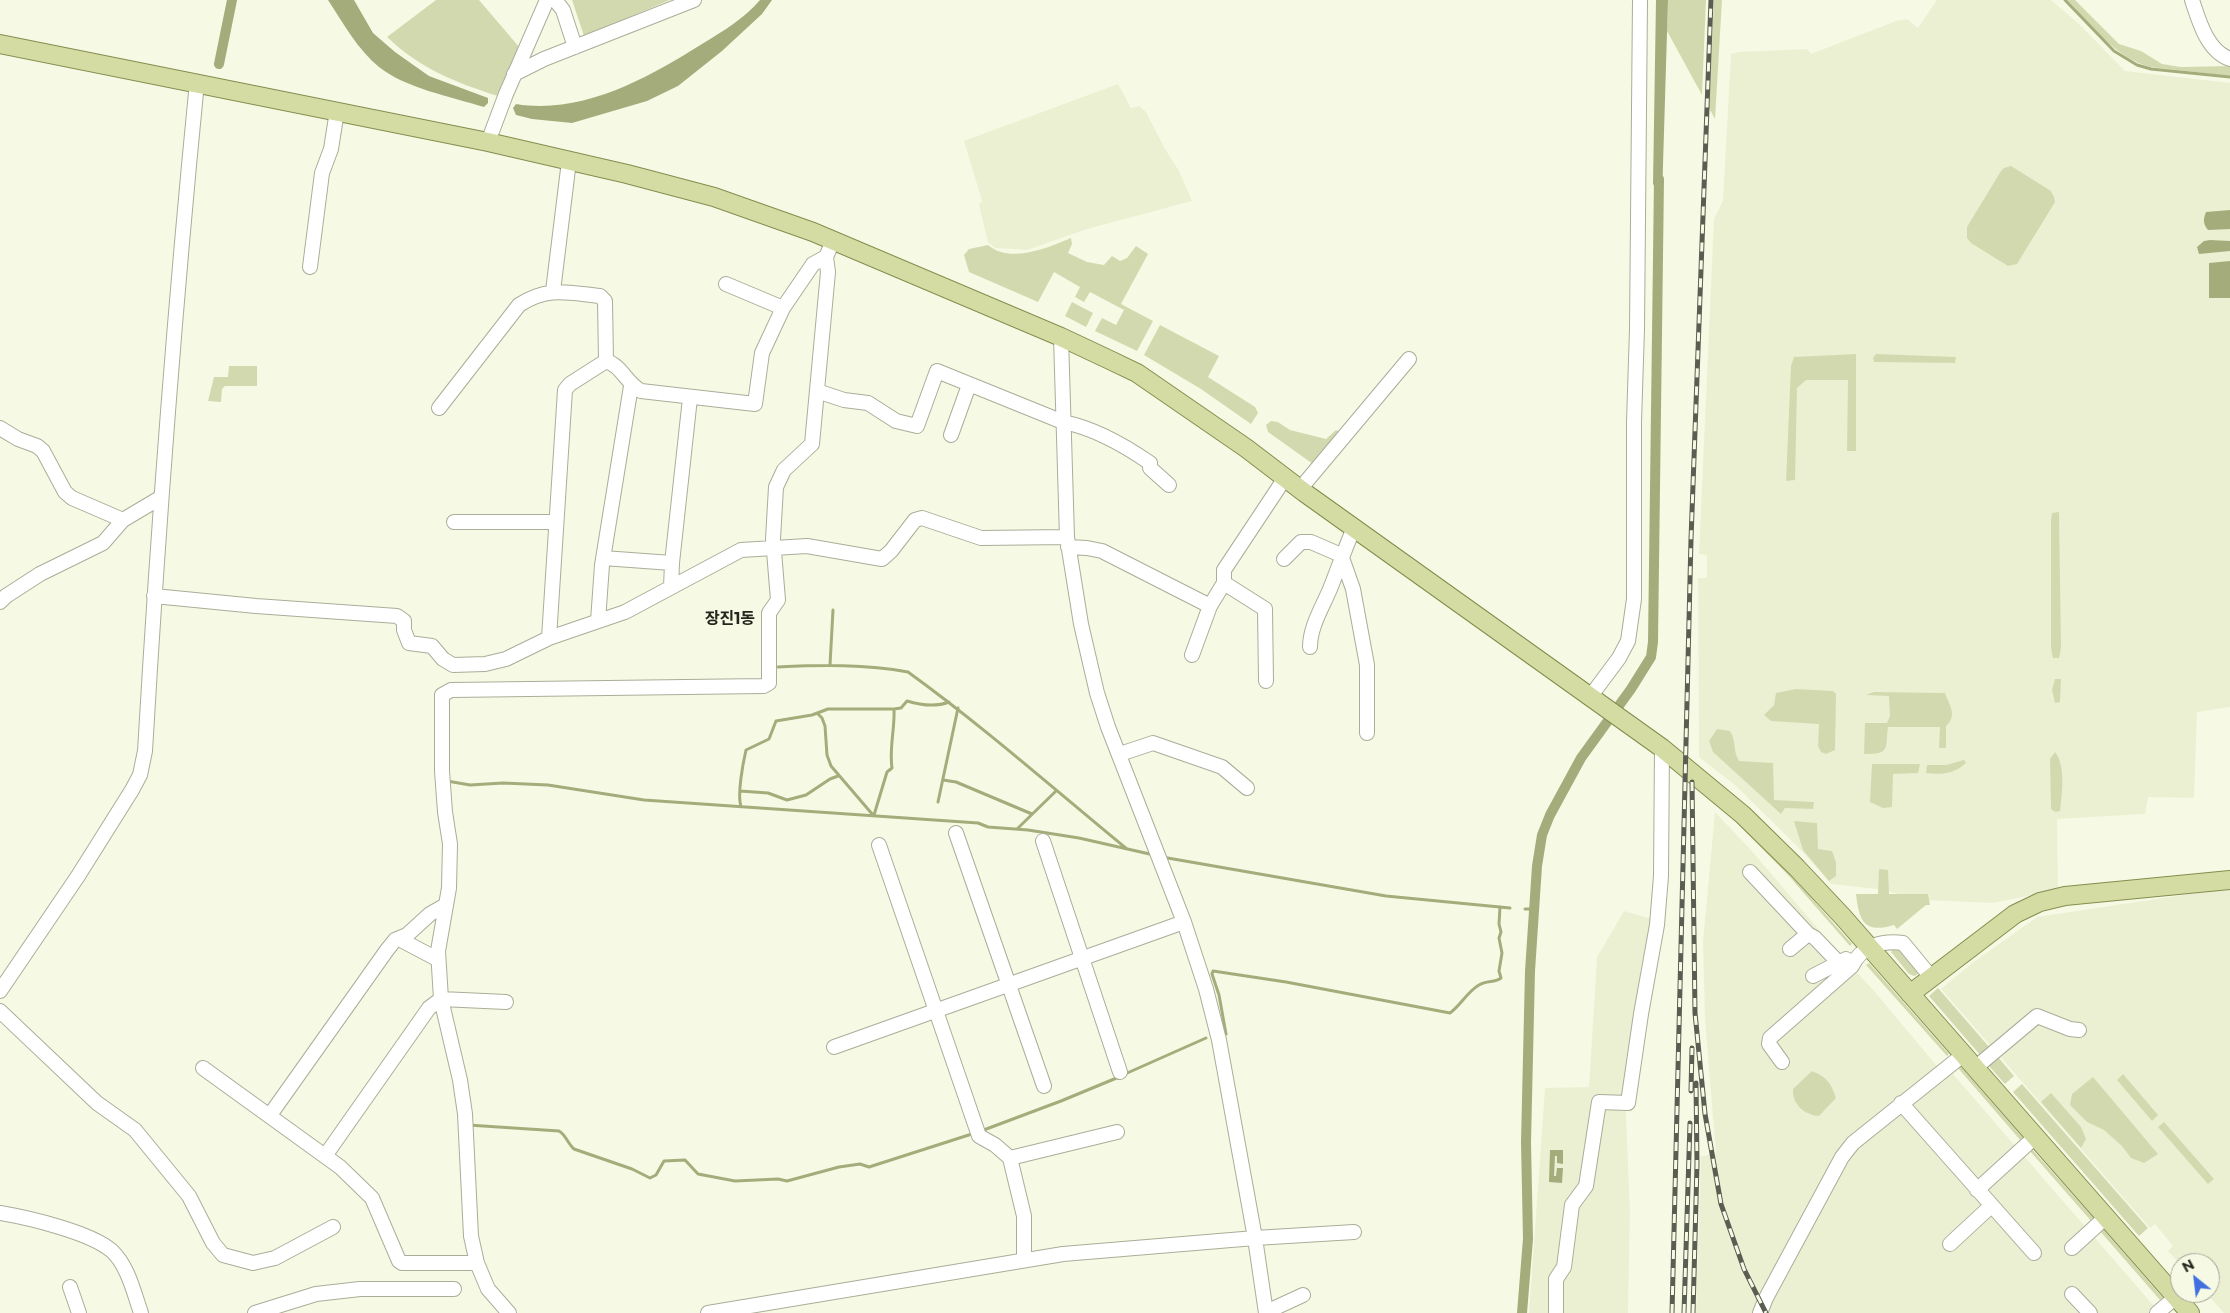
<!DOCTYPE html>
<html>
<head>
<meta charset="utf-8">
<style>
  body { margin:0 }
  #map { position:relative; width:2230px; height:1313px; overflow:hidden; background:#f6fae4; font-family:Montserrat,sans-serif }
  canvas { display:block }
  .north { position:absolute; left:2170px; top:1253px; width:50px; height:50px; box-sizing:border-box; background:#f6fae4; border:1px solid #a2a595; border-radius:50%; rotate:331deg; font-size:14px; font-weight:700; line-height:20px; text-align:center; color:#24261e }
  .north::after { content:''; display:block; margin:auto; width:18px; height:22px; background:#426fe0; clip-path:polygon(50% 0,100% 100%,50% 72%,0 100%) }
</style>
</head>
<body>
<div id="map">
<canvas width="2230" height="1313"></canvas>
<div class="north">N</div>
</div>
<script>
const ctx = document.querySelector('canvas').getContext('2d');
ctx.lineJoin = 'round';
function fill(path, color) { ctx.fillStyle = color; ctx.fill(path, 'evenodd'); }
function stroke(path, color, width, dash) { ctx.strokeStyle = color; ctx.lineWidth = width; ctx.lineCap = dash ? 'butt' : 'round'; ctx.setLineDash(dash || []); ctx.stroke(path); }
function label(font, color, halo, rows, align = 'center') {
  ctx.font = font + ' Montserrat,"Noto Sans KR",sans-serif'; ctx.lineWidth = 4; ctx.setLineDash([]); ctx.textBaseline = 'middle'; ctx.strokeStyle = halo; ctx.fillStyle = color; for (const [text, x, y, turn = 0] of rows) {
    ctx.save(); ctx.translate(x, y); ctx.rotate((+turn || 0) * Math.PI / 180); ctx.textAlign = isNaN(turn) ? turn : align; if (halo) ctx.strokeText(text, 0, 0); ctx.fillText(text, 0, 0); ctx.restore();
  }
}
fill(new Path2D(`
  M1937 0H2051L2079 24 2125 71 2230 83V707L2197 712 2194 798 2148 797 2145 814 2057 819 2058 890 1992 903 1925 900 1877 889 1831 884 1800 849 1735 785 1699 757 1698 578H1707V555L1699 554 1714 219 1723 201 1731 54 1739 52 1807 49 1811 54 1896 21 1907 19 1918 28Z
  M1118 84 1131 108 1139 106 1146 112 1165 149 1179 171 1192 201 1087 229 1027 250 995 248 988 242 979 205 982 201 964 141Z
  M1715 812 1750 849 1837 951 1874 991 1946 1077 1952 1073 2160 1313H1696L1701 1156 1716 1154 1705 1019 1703 942Z
  M2230 888V1313H2224L2206 1293H2210V1263L2180 1264 2168 1251 2173 1246 2155 1224 2150 1228 1941 989 1971 964 2037 917Z
  M1624 911 1652 919 1641 968 1625 1091 1630 1212 1628 1313H1529L1545 1088 1589 1087 1597 957Z`), '#ebf0d3');
fill(new Path2D(`
  M436 0H479L520 48 498 96C454 82 421 69 387 37Z
  M572 0H670L584 36Z
  M1668 0H1706L1702 95 1667 31Z
  M1714 0H1722L1715 119 1709 108Z
  M2067 0H2075L2119 44 2141 51 2162 64 2181 67 2230 66V76L2150 67C2115 58 2091 24 2067 0Z
  M2011 166 2051 191 2054 197 2055 202 2017 264 2008 266 1971 243 1967 238V227L2001 171 2004 168Z
  M1071 238 1072 244 1068 253 1087 262 1104 265 1112 256 1120 261 1127 258 1136 246 1148 254 1121 304 1153 321 1137 351 1095 331 1102 318 1116 325 1124 310 1090 292 1084 302 1075 297 1080 287 1054 272 1038 302 969 272 964 255 969 249 988 245C1010 264 1047 248 1071 238Z
  M1072 302 1093 313 1086 327 1065 316Z
  M1160 325 1219 356 1208 377 1255 407 1258 413 1251 424 1201 389 1144 355Z
  M1856 354V451H1847L1848 380H1806L1797 388 1795 480 1786 481 1791 366 1794 357Z
  M1876 354 1956 357 1955 363 1874 362 1873 358Z
  M229 366H257V386H225L222 389 221 402 208 401 214 377H228Z
  M1271 421 1278 422 1290 430 1326 439 1336 430 1342 433 1313 464 1268 432 1266 425Z
  M2059 512 2061 648 2059 658H2053L2051 648V520L2052 513Z
  M2055 679H2061L2060 702 2055 703 2052 690Z
  M1796 689 1833 691 1836 694 1835 750 1826 754 1821 752 1818 746 1819 724 1771 721 1764 715 1774 705 1776 693Z
  M1874 692 1945 693C1949 705 1958 715 1946 726V748H1939L1940 727H1888C1885 749 1891 754 1864 754L1865 723H1887L1890 716 1889 696 1866 695Z
  M1717 729 1730 731C1737 742 1732 749 1739 761L1773 763 1774 800 1814 802 1813 809 1785 808 1781 814 1713 752 1709 741Z
  M2055 752C2066 766 2062 794 2060 811L2055 812 2051 809 2050 759Z
  M1964 760 1966 763C1954 774 1941 775 1926 773L1927 765H1946Z
  M1872 764H1920L1918 773 1893 774 1892 807 1883 808 1870 802Z
  M1726 812 1790 874 1852 944 1850 946 1788 875Z
  M1794 821 1817 823 1818 849 1832 851 1836 862V876L1829 881 1803 850Z
  M1879 869 1888 870 1889 894H1928L1930 905H1926L1897 929 1894 925C1864 934 1859 921 1856 894H1878Z
  M1893 949H1901L1920 973 1914 976 1909 974 1891 952Z
  M1869 963 1949 1054 1947 1056 1866 965Z
  M1938 988 1990 1048 1981 1056 1929 996Z
  M1998 1057 2014 1076 2005 1084 1988 1065Z
  M1960 1066 2024 1139 2021 1141 1958 1068Z
  M1812 1071C1827 1077 1831 1083 1836 1098L1819 1116C1805 1115 1792 1105 1793 1089Z
  M2123 1074 2158 1115 2152 1121 2117 1080Z
  M2093 1077 2158 1154 2144 1163 2131 1158 2122 1146 2104 1130 2087 1122 2070 1105 2072 1094Z
  M2022 1084 2148 1228 2139 1236 2013 1092Z
  M2051 1093 2081 1127 2086 1139 2081 1148 2041 1102Z
  M2164 1122 2214 1179 2208 1184 2158 1127Z
  M2031 1148 2095 1220 2092 1222 2029 1150Z
  M2102 1228 2163 1298 2160 1300 2099 1230Z`), '#d3d9af');
fill(new Path2D(`
  M328 0H354L373 33 395 52 429 76 488 98V103L484 107C452 97 405 88 379 67 358 50 343 23 328 0Z
  M760 0H772L762 14 722 51 678 86 647 101 572 123 532 119 516 115 513 108 516 104C582 115 648 78 702 44 723 31 744 19 760 0Z
  M1656 0H1668L1662 198 1653 184Z
  M2230 210V229L2208 230C2203 224 2203 219 2206 212Z
  M2210 240 2230 241V251L2199 254 2197 247 2204 241Z
  M2230 261V298H2209V263Z
  M1550 1150H1563V1164L1557 1163V1156H1555L1554 1176H1556L1557 1168H1563L1562 1183 1549 1182Z`), '#a5ac7b');
stroke(new Path2D(`
  M2065 0 2114 51 2137 65 2151 69 2230 77
  M830 665 833 610
  M778 667C822 665 865 664 908 672 984 727 1054 789 1127 849
  M817 713 822 718 825 726 827 755 831 766 873 815
  M943 780 956 782 1032 814
  M447 781 470 785 503 783 548 785 644 800 978 823 988 827 1028 830 1079 838 1154 855
  M740 791 768 793 787 800 806 795 830 779 838 776
  M938 802 958 708
  M741 806C737 795 743 763 746 750L769 739 776 721 812 715 828 709H894L901 708 907 701C920 705 936 707 949 702
  M874 815 887 772 892 768C889 748 895 729 894 709
  M1017 829 1056 791
  M1162 857 1386 896 1510 908
  M1525 909H1534
  M1226 1034 1219 995 1212 974 1213 971 1286 982 1450 1013C1461 1005 1467 992 1479 985 1487 980 1495 983 1501 978L1499 971 1502 953 1499 938 1501 932 1499 924 1500 907
  M1125 1074 1206 1038
  M468 1125 559 1131C566 1135 568 1144 574 1149L632 1169 650 1178 656 1175 664 1161 685 1160 698 1174 735 1181 778 1179 787 1181 839 1167 860 1164 869 1167 975 1133
  M981 1131 1061 1101 1119 1077`), '#a5ac7b', 3);
stroke(new Path2D(`
  M219 64 232 0
  M1522 1313 1528 1239 1526 1142 1530 971 1537 866 1542 835 1550 815 1581 758 1631 689 1651 657 1653 642 1659 179`), '#a5ac7b', 10);
const minor = new Path2D(`
  M555 0 563 10 575 47
  M2192 0C2199 21 2207 51 2230 59
  M514 74 544 59 694 0
  M488 142 506 94 547 0
  M310 267 322 173 331 149 337 111
  M553 291 569 161
  M783 308 813 264 826 257
  M1061 337 1067 537 1081 624 1097 693 1108 727 1184 922 1206 989 1219 1040 1255 1238 1266 1313
  M606 361C622 366 626 383 641 391L755 404 762 353 783 308 726 284
  M817 391 844 400 868 403 896 421 917 426 937 371 1063 422C1094 428 1124 445 1150 463V468L1169 485
  M439 408 519 305C548 286 568 293 600 296L605 301 606 361 570 384 565 390 549 638
  M0 428 18 439 37 446 43 451 65 492 72 498 123 520
  M951 435 969 385
  M1300 489 1409 359
  M454 522H556
  M1068 547 1087 548 1102 551 1210 606
  M603 558 672 563
  M1284 559 1301 542H1311L1341 555 1353 589 1367 665V733
  M671 587 672 563 690 398
  M154 596 256 606 397 616 404 621V630L409 643 432 646 443 659 453 665 485 664 506 659 549 638 625 612 741 550 807 546 882 559 891 551 915 520 922 518 981 538 1067 537
  M0 602 6 596 40 574 103 543 123 520 160 498
  M598 621 602 565 631 386
  M1310 647C1310 627 1322 608 1330 589 1338 569 1345 548 1354 528
  M1192 655 1210 606 1224 583
  M1266 681 1265 609 1224 583V570L1285 478
  M1590 697 1619 658 1628 641 1634 599V422L1637 329 1640 0
  M1120 754 1153 743 1222 767 1247 788
  M956 833 1044 1086
  M1043 841 1120 1072
  M879 845 979 1136 995 1145 1010 1158 1024 1216V1260
  M1750 872 1808 934
  M401 940 437 959
  M1790 949 1808 934 1815 938 1838 962
  M1813 976 1846 959
  M0 991 78 876 132 790 140 775 145 751C158 528 175 305 197 82
  M0 1011 97 1103 135 1130 189 1196 213 1243 223 1255 253 1263 275 1258 333 1227
  M834 1047 1184 922
  M1782 1062 1769 1044 1770 1038 1852 966C1861 946 1883 940 1903 943L1931 977
  M203 1068 340 1167 372 1198 399 1261 402 1263H477
  M1975 1068 2037 1016 2070 1029 2079 1030
  M1901 1103 2034 1253
  M270 1115 387 950 395 940 407 935 430 914 444 906
  M325 1156 429 1008 441 999 506 1002
  M1010 1158 1117 1132
  M1977 1190 2035 1137
  M0 1213C29 1218 90 1232 112 1251 128 1266 134 1293 141 1313
  M1950 1244 1991 1206
  M2072 1248 2106 1217
  M70 1287 79 1313
  M2072 1294 2090 1313
  M1266 1312 1303 1295
  M255 1313 316 1294 360 1289H454
  M509 1313 488 1289 477 1263 471 1236 465 1114 460 1080 441 999 438 951 449 888 450 844 445 812 442 771V695L451 690 764 686 769 683V613L778 600 773 539 776 487 784 470 812 444 828 272 826 257 833 241
  M708 1313 1063 1254 1255 1238 1354 1232
  M1556 1313V1279L1564 1267 1572 1205 1586 1186 1599 1102 1628 1103 1641 1014 1657 925 1661 876 1662 748
  M1760 1313 1766 1298 1842 1157 1853 1143 1963 1055
  M2157 1313 2176 1297`);
const major = new Path2D(`
  M0 44 488 142 627 174 714 197 813 232 1061 337 1112 361 1137 373 1246 448 1305 493 1662 748 1743 815 1797 868 1843 917 2190 1313
  M1910 994 2015 914 2040 902 2065 896 2230 880`);
stroke(minor, '#aaad99', 16);
stroke(major, '#848d4e', 20);
stroke(minor, '#fff', 14);
stroke(major, '#d4dca4', 18);
const rail = new Path2D(`
  M1692 782 1695 1013 1705 1114 1721 1204 1744 1269 1766 1313
  M1691 1091 1692 1048
  M1672 1313 1691 539 1711 0
  M1684 1313 1690 1123
  M1693 1313 1697 1164 1696 1083`);
stroke(rail, '#5a5d51', 5);
stroke(rail, '#f6fae4', 3, [9]);
label('bold 16px', '#24261e', '#f6fae4', [
  ["장진1동",730,619]
]);
</script>
</body>
</html>
